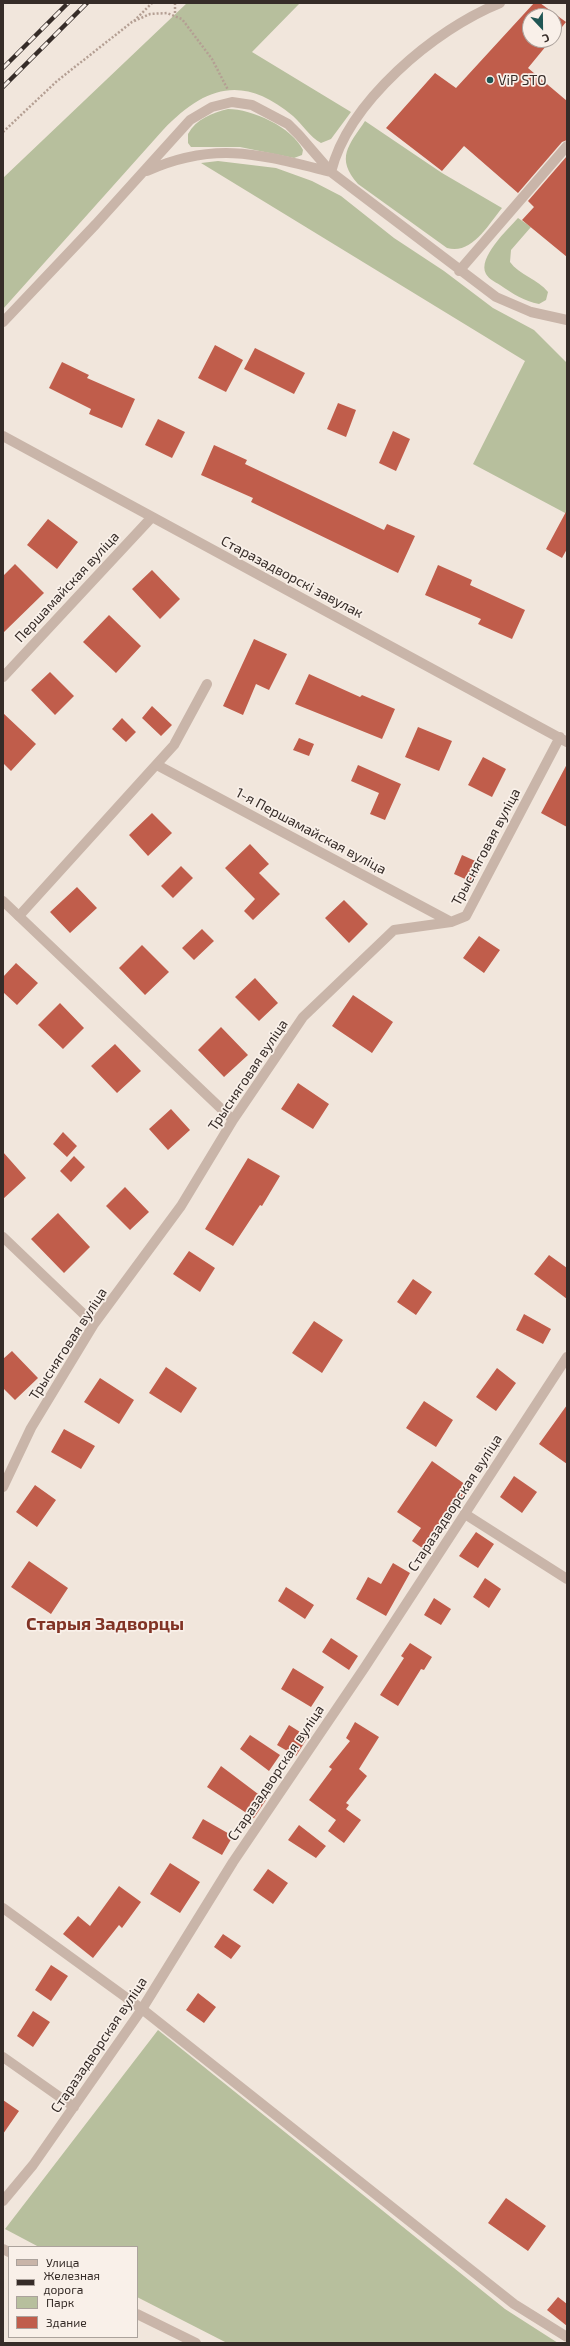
<!DOCTYPE html>
<html>
<head>
<meta charset="utf-8">
<style>
  body { margin:0 }
  #map { position:relative; width:570px; height:2346px; overflow:hidden; background:#f1e6dc; font-family:"Exo 2",sans-serif }
  canvas { display:block }
  .frame { position:absolute; inset:0; border:4px solid #362c28; pointer-events:none }
  .legend { position:absolute; left:8px; top:2246px; width:130px; height:92px; box-sizing:border-box; background:#f9f0e9; border:1px solid #aba29c; margin:0; padding:5px 7px; list-style:none; font-size:12px; color:#362c28 }
  .legend li { display:flex; align-items:center; gap:8px; height:20px }
  .legend b { width:20px; border:1px solid #aba29c }
  .north { position:absolute; left:522px; top:8px; width:40px; height:40px; box-sizing:border-box; background:#f9f0e9; border:1px solid #aba29c; border-radius:50%; rotate:158deg; font-size:11px; font-weight:700; line-height:16px; text-align:center; color:#362c28 }
  .north::after { content:''; display:block; margin:auto; width:14px; height:18px; background:#205654; clip-path:polygon(50% 0,100% 100%,50% 72%,0 100%) }
</style>
</head>
<body>
<div id="map">
<canvas width="570" height="2346"></canvas>
<div class="frame"></div>
<ul class="legend">
<li><b style="height:5px;background:#c9b5a9"></b>Улица</li>
<li><b style="height:5px;background:#362c28"></b>Железная дорога</li>
<li><b style="height:11px;background:#b7bf9d"></b>Парк</li>
<li><b style="height:11px;background:#c05d4b"></b>Здание</li>
</ul>
<div class="north">С</div>
</div>
<script>
const ctx = document.querySelector('canvas').getContext('2d');
ctx.lineJoin = 'round';
function fill(path, color) { ctx.fillStyle = color; ctx.fill(path, 'evenodd'); }
function stroke(path, color, width, dash) { ctx.strokeStyle = color; ctx.lineWidth = width; ctx.lineCap = dash ? 'butt' : 'round'; ctx.setLineDash(dash || []); ctx.stroke(path); }
function label(font, color, halo, rows, align = 'center') {
  ctx.font = font + ' "Exo 2",sans-serif'; ctx.lineWidth = 3.5; ctx.setLineDash([]); ctx.textBaseline = 'middle'; ctx.strokeStyle = halo; ctx.fillStyle = color; for (const [text, x, y, turn = 0] of rows) {
    ctx.save(); ctx.translate(x, y); ctx.rotate((+turn || 0) * Math.PI / 180); ctx.textAlign = isNaN(turn) ? turn : align; if (halo) ctx.strokeText(text, 0, 0); ctx.fillText(text, 0, 0); ctx.restore();
  }
}
fill(new Path2D(`
  M187 3H300L252 52 351 112 331 139 321 143C310 137 302 124 293 116 243 74 205 86 163 130L3 309V178Z
  M228 109C252 109 292 127 303 150L302 155 294 158 240 147H191L188 143V134C196 119 212 113 228 109Z
  M365 121 442 173 502 208C488 225 472 255 447 248L358 184C335 158 349 145 365 121Z
  M218 161 276 168 312 181 341 196 394 238 444 271 493 308 534 330 567 363V514L473 464 525 361 201 163Z
  M518 218 531 227 511 250 510 262C519 275 538 279 548 292L546 300 539 304C524 301 513 294 500 285 495 282 489 279 486 274 477 258 508 229 518 218Z
  M158 2030 505 2309 558 2343H227L137 2297V2247H39L5 2229Z`), '#b7bf9d');
fill(new Path2D(`
  M534 3H540L566 22 554 37V16H530V40H551L528 68 567 101V140L562 142 518 193 464 146 442 171 386 128 435 73 456 88Z
  M567 156V257L522 220 534 207 528 201Z
  M215 345 243 360 226 392 198 378Z
  M255 348 305 373 294 394 244 369Z
  M62 362 89 375 87 378 135 399 122 428 89 414 91 409 49 388Z
  M338 403 356 410 346 437 327 429Z
  M158 419 185 432 172 458 145 445Z
  M393 431 410 439 396 471 379 463Z
  M214 445 247 460 245 464 384 530 387 524 415 536 398 573 251 502 253 498 201 475Z
  M567 510V549L562 558 546 549Z
  M48 519 78 542 57 569 27 545Z
  M15 564 44 593 3 633V576Z
  M438 565 472 580 470 585 525 610 512 639 478 624 481 619 425 595Z
  M152 570 180 599 160 619 132 589Z
  M109 615 141 646 116 673 83 642Z
  M254 639 287 654 269 690 256 684 243 715 223 706Z
  M50 672 74 696 55 715 31 690Z
  M309 674 360 697 362 695 395 709 382 739 295 704Z
  M152 706 172 725 161 736 142 718Z
  M3 713 36 744 11 771 3 763Z
  M122 718 136 732 126 742 112 729Z
  M418 727 452 741 439 771 405 757Z
  M299 738 314 744 309 756 293 750Z
  M483 757 506 769 492 797 468 785Z
  M567 764V827L541 813Z
  M358 765 401 784 385 820 370 814 379 793 351 781Z
  M152 813 172 833 148 856 129 835Z
  M250 844 269 864 259 873 280 894 253 920 244 911 255 899 225 868Z
  M462 855 482 864 474 883 454 874Z
  M181 866 193 878 173 898 161 886Z
  M77 887 97 908 70 933 50 912Z
  M344 900 368 924 349 943 325 918Z
  M202 929 214 941 194 960 182 948Z
  M479 936 500 950 484 973 463 958Z
  M142 945 169 972 145 995 119 968Z
  M16 963 38 983 17 1005 3 992V977Z
  M255 978 278 1003 259 1021 235 997Z
  M353 995 393 1022 372 1053 332 1026Z
  M60 1003 84 1028 63 1049 38 1025Z
  M221 1027 248 1055 224 1077 198 1050Z
  M115 1044 141 1071 117 1093 91 1066Z
  M298 1083 329 1104 313 1129 281 1109Z
  M171 1109 190 1130 168 1150 149 1129Z
  M63 1132 77 1146 67 1157 53 1144Z
  M3 1152 26 1178 3 1199Z
  M74 1156 85 1167 71 1182 60 1171Z
  M248 1158 280 1176 262 1206 260 1205 233 1246 205 1229Z
  M125 1187 149 1212 130 1230 106 1206Z
  M58 1213 90 1247 64 1273 31 1239Z
  M189 1251 215 1268 200 1292 173 1274Z
  M549 1255 567 1268V1299L534 1274Z
  M413 1279 432 1292 416 1315 397 1302Z
  M524 1314 551 1329 543 1344 516 1330Z
  M314 1321 343 1340 322 1373 292 1353Z
  M12 1351 38 1378 15 1400 3 1388V1359Z
  M166 1367 197 1388 181 1413 149 1393Z
  M497 1368 516 1383 496 1411 476 1397Z
  M100 1378 134 1400 119 1424 84 1402Z
  M424 1401 453 1420 436 1447 406 1428Z
  M567 1405V1464L539 1444Z
  M64 1429 95 1446 81 1469 51 1452Z
  M432 1461 469 1487 447 1518 450 1520 428 1552 412 1541 421 1528 397 1512Z
  M514 1476 537 1492 522 1513 500 1497Z
  M35 1485 56 1500 37 1527 16 1512Z
  M476 1532 494 1544 478 1568 459 1556Z
  M29 1561 68 1588 51 1614 11 1587Z
  M393 1563 410 1573 386 1616 356 1599 368 1577 381 1584Z
  M485 1578 501 1589 489 1608 473 1597Z
  M286 1587 314 1605 305 1619 278 1601Z
  M434 1598 451 1609 441 1625 424 1615Z
  M331 1638 358 1656 349 1670 322 1652Z
  M410 1643 432 1657 424 1670 421 1669 398 1706 380 1695 404 1658 401 1656Z
  M293 1668 324 1687 311 1707 281 1689Z
  M355 1722 379 1737 359 1769 367 1776 346 1803 349 1805 346 1809 361 1820 344 1843 328 1831 336 1820 309 1800 332 1769 329 1767 350 1741 346 1738Z
  M289 1725 308 1737 296 1756 277 1745Z
  M250 1735 280 1755 269 1771 240 1749Z
  M221 1766 266 1800 254 1818 207 1787Z
  M203 1819 233 1836 222 1855 192 1838Z
  M299 1825 326 1846 316 1858 288 1840Z
  M170 1863 200 1882 180 1913 150 1894Z
  M268 1869 288 1883 273 1904 253 1890Z
  M119 1886 141 1902 122 1928 119 1925 93 1958 63 1934 78 1916 90 1926Z
  M223 1934 241 1946 231 1959 214 1947Z
  M51 1965 68 1976 51 2001 35 1990Z
  M198 1993 216 2007 204 2023 186 2010Z
  M33 2011 50 2022 33 2047 17 2036Z
  M3 2100 19 2111 3 2134Z
  M506 2198 546 2226 528 2251 488 2223Z
  M558 2297 567 2304V2326L547 2310Z`), '#c05d4b');
stroke(new Path2D(`
  M175 3V15
  M134 21 152 3
  M3 132 57 81 132 22 150 14 167 13 182 19 212 59 228 90`), '#b49f93', 2.5, [2, 2]);
stroke(new Path2D(`
  M147 171C216 140 262 155 331 172 348 102 435 29 500 3
  M459 271 567 146
  M3 322 96 224 190 120 212 107 232 102 252 105 288 124 299 135 331 172 496 297 531 312 567 320
  M19 916 174 745 207 684
  M465 1514 567 1579
  M3 1908 142 2009 514 2304 567 2337`), '#c9b5a9', 10);
stroke(new Path2D(`
  M3 436 567 742
  M3 677 152 517
  M157 765 451 922
  M3 901 233 1120
  M3 1237 94 1324
  M3 1487 31 1428 94 1324 181 1206 233 1120 303 1017 394 930 451 922 466 916 560 737
  M3 2057 74 2107
  M3 2201 33 2165 142 2009 233 1862 365 1667 567 1357
  M3 2249 9 2252
  M137 2314 196 2343`), '#c9b5a9', 10);
const rail = new Path2D(`
  M3 68 68 3
  M3 87 87 3`);
stroke(rail, '#362c28', 4.5);
stroke(rail, '#f9f0e9', 3, [9]);
for (const [x, y, r, color] of [
  [490,80,4,"#205654"]
]) { const dot = new Path2D(); dot.arc(x, y, r, 0, 2 * Math.PI); ctx.fillStyle = color; ctx.fill(dot); stroke(dot, '#f9f0e9', 1.5); }
label('14px', '#362c28', '#f9f0e9', [
  ["ViP STO",498,80]
], 'left');
label('14px', '#362c28', '#f9f0e9', [
  ["Старазадворскі завулак",292,577,28],
  ["Першамайская вуліца",67,587,-47],
  ["1-я Першамайская вуліца",311,831,28],
  ["Трысняговая вуліца",486,847,-62],
  ["Трысняговая вуліца",248,1075,-56],
  ["Трысняговая вуліца",68,1344,-57],
  ["Старазадворская вуліца",455,1503,-57],
  ["Старазадворская вуліца",276,1773,-56],
  ["Старазадворская вуліца",99,2045,-56]
]);
label('bold 18px', '#813325', '#f9f0e9', [
  ["Старыя Задворцы",105,1624]
]);
</script>
</body>
</html>
